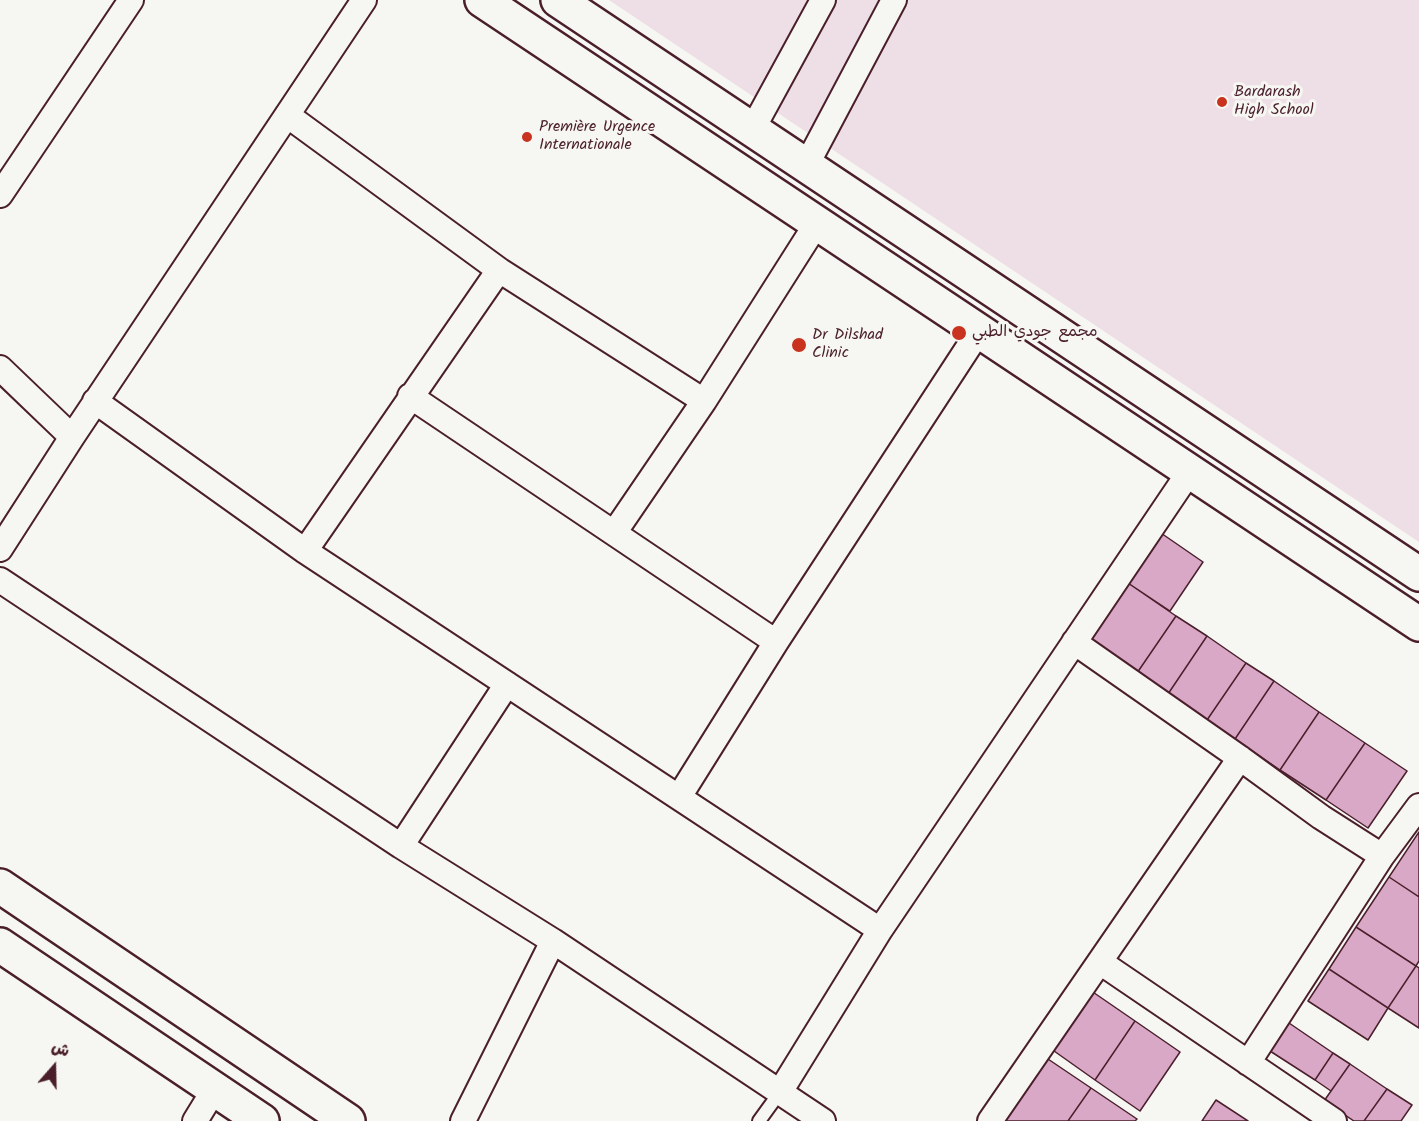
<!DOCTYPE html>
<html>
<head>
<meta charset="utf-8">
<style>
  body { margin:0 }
  #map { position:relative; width:1419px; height:1121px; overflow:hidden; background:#f6f6f2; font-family:Kalam,"Playpen Sans Arabic",sans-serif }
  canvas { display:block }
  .north { position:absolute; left:24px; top:1037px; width:60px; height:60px; -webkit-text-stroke:4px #f6f6f2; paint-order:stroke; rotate:20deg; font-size:16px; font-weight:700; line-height:24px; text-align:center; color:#4a1f2b }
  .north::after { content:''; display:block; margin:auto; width:21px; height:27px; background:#4a1f2b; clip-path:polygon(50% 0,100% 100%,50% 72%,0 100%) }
</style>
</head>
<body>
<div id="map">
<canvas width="1419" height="1121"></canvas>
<div class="north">ش</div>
</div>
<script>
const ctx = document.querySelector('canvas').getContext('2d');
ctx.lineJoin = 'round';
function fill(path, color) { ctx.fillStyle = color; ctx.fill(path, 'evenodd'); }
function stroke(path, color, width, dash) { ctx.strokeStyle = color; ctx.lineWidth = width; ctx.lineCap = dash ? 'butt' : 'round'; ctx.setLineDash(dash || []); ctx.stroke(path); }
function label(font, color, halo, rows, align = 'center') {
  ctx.font = font + ' Kalam,"Playpen Sans Arabic",sans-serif'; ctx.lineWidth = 6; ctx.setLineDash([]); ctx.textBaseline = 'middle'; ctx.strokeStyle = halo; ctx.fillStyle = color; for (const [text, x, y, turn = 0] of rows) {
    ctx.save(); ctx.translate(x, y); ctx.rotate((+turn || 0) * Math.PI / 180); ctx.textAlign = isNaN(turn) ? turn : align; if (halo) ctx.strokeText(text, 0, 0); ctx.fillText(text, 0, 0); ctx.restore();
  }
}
fill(new Path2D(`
  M609 0H1419V542Z`), '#eddfe5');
const building = new Path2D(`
  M1158 531 1203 562 1170 611 1125 581Z
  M1125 581 1176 616 1137 673 1086 638Z
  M1176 616 1207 636 1168 694 1137 673Z
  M1207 636 1246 663 1207 720 1168 694Z
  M1246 663 1274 681 1235 739 1207 720Z
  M1274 681 1319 712 1280 770 1235 739Z
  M1319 712 1365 743 1326 800 1280 770Z
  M1365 743 1407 771 1368 828 1326 800Z
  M1419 832V897L1389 877Z
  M1389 877 1419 897V961L1416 966 1356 927Z
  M1356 927 1416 966 1388 1008 1329 969Z
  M1416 966 1419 968V1028L1388 1008Z
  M1329 969 1388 1008 1368 1040 1308 1001Z
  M1087 988 1135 1021 1095 1080 1047 1046Z
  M1135 1021 1180 1052 1140 1111 1095 1080Z
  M1289 1023 1333 1053 1315 1080 1270 1051Z
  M1333 1053 1350 1064 1331 1091 1315 1080Z
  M1042 1055 1091 1088 1068 1121H1006L1000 1117Z
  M1350 1064 1387 1089 1364 1121H1354L1324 1101Z
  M1091 1088 1137 1119 1135 1121H1068Z
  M1387 1089 1412 1105 1401 1121H1364Z
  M1216 1100 1248 1121H1202Z`);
fill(building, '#d9a8c6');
stroke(building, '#4a1f2b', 1.5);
const lane = new Path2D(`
  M759 1121 780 1092`);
const street = new Path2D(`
  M287 115 499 270 704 401
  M752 130 823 0
  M806 166 894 0
  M0 195 131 0
  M0 368 72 437
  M410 396 776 642
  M95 401 305 551 880 930
  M614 533 704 401 817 223
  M0 549 72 437 364 0
  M305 551 499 270
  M0 580 401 846 553 941 823 1121
  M1074 642 1240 758 1321 817 1382 856 1419 806
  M679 797 776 642 979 331
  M401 846 507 684
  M1100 962 1334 1121
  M1248 1063 1382 856
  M780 1092 880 930 1190 471
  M195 1121 214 1090
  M463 1121 553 941
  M990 1121 1240 758`);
const secondary = new Path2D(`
  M482 0 1419 624
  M558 0 1419 574
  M0 886 348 1121
  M0 945 262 1121`);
stroke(lane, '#4a1f2b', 16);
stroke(street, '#4a1f2b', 28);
stroke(secondary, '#4a1f2b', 38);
stroke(lane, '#f6f6f2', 12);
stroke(street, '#f6f6f2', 24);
stroke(secondary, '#f6f6f2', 33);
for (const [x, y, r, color] of [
  [1222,102,6,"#c8321e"],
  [527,137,6,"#c8321e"],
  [959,333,8,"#c8321e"],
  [799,345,8,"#c8321e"]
]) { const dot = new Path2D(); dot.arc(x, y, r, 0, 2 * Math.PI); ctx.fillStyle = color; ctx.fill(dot); stroke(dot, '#f6f6f2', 2); }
label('16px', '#4a1f2b', '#f6f6f2', [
  ["Bardarash",1234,93],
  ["High School",1234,111],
  ["Première Urgence",539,128],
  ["Internationale",539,146],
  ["مجمع جودي الطبي",972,333],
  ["Dr Dilshad",812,336],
  ["Clinic",812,354]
], 'left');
</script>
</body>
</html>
